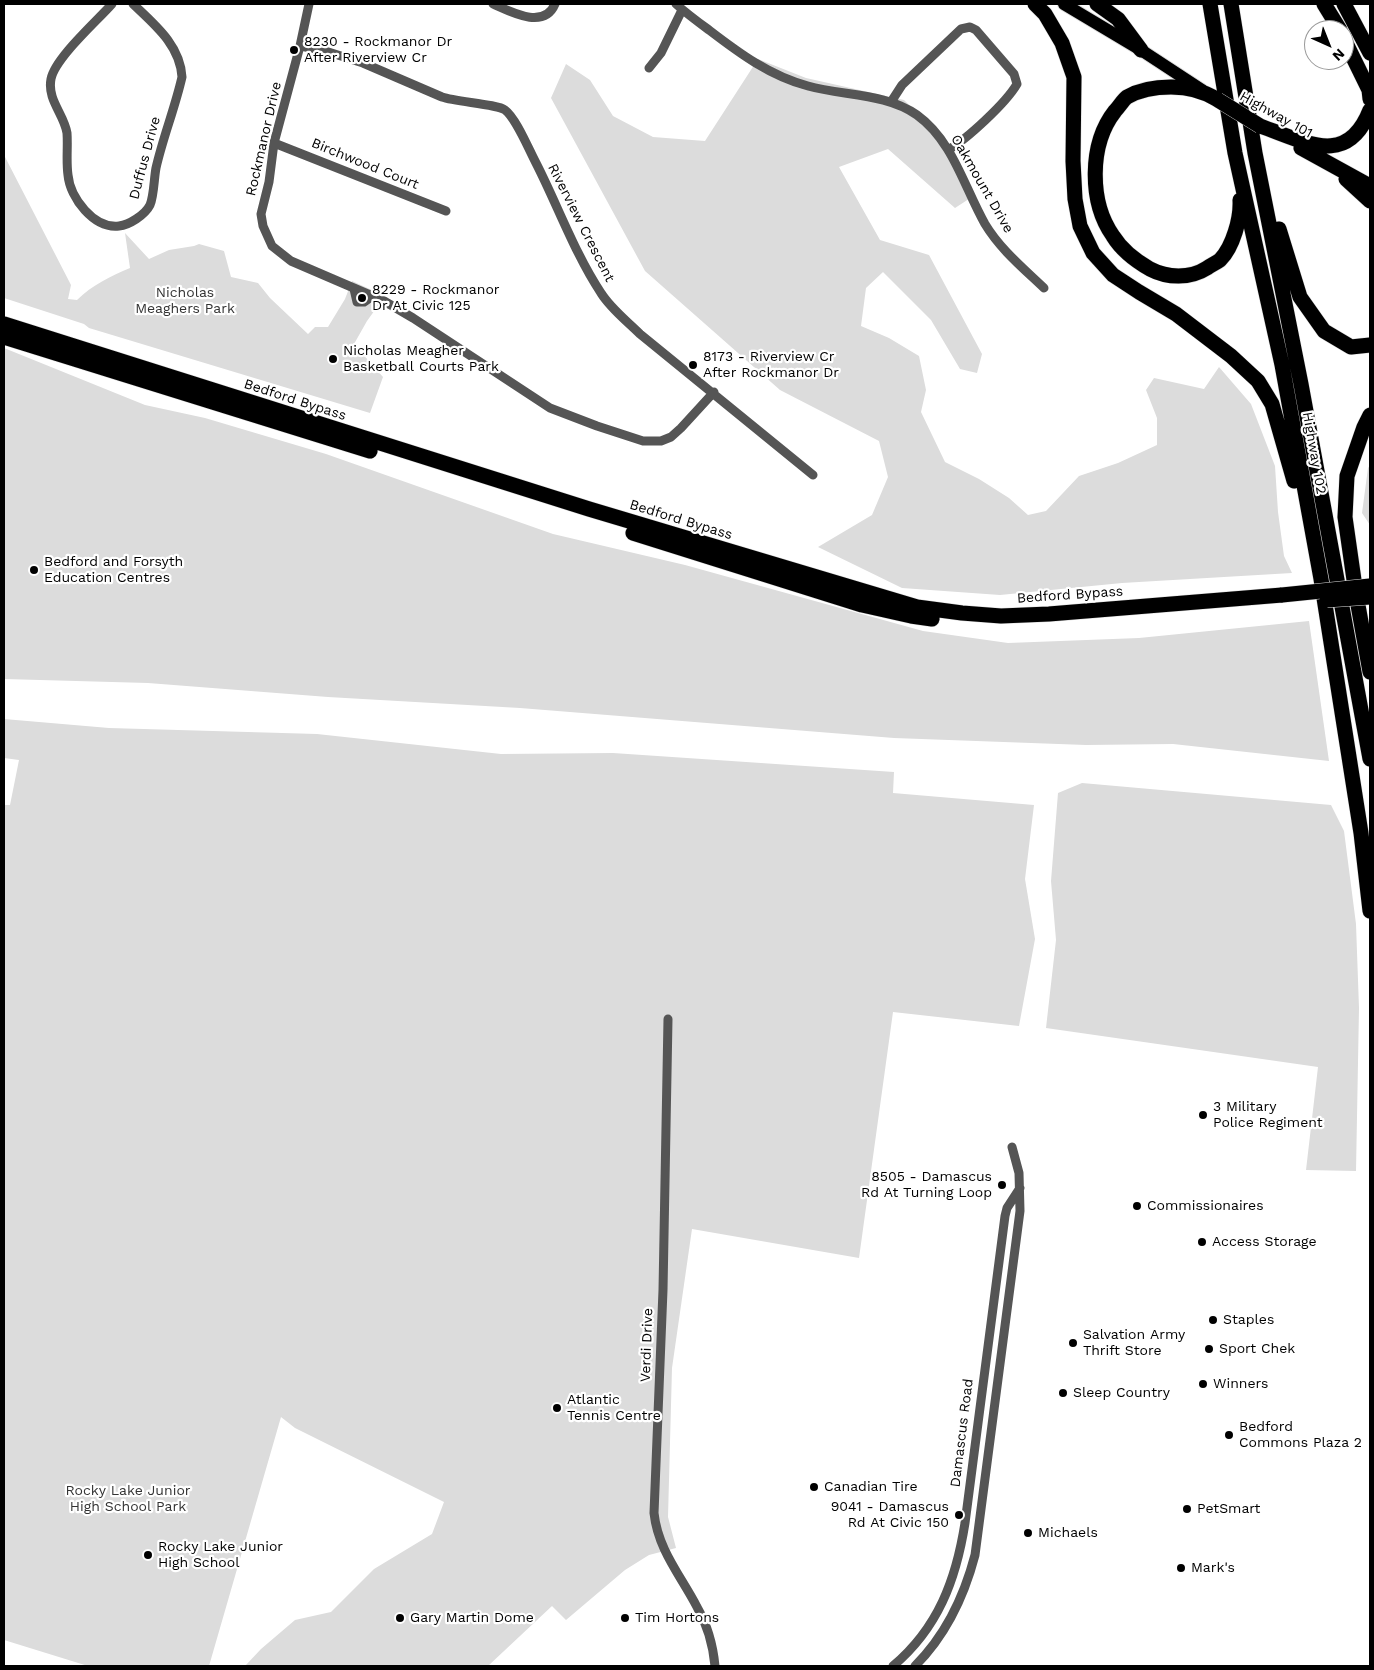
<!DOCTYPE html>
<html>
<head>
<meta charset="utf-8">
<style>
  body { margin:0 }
  #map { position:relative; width:1374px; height:1670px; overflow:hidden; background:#fff; font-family:"Work Sans",sans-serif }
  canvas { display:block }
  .frame { position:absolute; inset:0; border:5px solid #000; pointer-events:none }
  .north { position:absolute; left:1304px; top:20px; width:50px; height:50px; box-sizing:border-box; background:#fff; border:1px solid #999; border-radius:50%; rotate:136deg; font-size:14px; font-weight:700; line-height:20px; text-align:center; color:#000 }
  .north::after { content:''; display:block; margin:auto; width:18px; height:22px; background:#000; clip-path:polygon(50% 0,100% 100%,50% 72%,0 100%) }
</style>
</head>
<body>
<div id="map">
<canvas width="1374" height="1670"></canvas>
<div class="frame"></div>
<div class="north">N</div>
</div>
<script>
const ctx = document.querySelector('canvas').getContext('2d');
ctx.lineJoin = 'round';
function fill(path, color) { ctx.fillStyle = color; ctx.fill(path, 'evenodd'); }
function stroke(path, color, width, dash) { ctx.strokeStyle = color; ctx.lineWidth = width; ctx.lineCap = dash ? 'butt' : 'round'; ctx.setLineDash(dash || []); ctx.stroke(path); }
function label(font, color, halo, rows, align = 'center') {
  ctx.font = font + ' "Work Sans",sans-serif'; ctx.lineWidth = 4.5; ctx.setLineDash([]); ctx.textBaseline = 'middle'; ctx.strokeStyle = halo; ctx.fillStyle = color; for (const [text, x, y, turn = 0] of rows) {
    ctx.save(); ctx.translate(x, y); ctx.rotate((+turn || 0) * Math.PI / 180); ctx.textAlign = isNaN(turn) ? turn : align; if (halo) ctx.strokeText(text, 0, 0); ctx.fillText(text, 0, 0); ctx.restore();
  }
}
fill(new Path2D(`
  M758 59 806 78 904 100 945 140 975 195 955 208 888 149 839 167 880 240 929 255 982 354 977 373 960 369 931 320 883 272 866 288 861 326 889 338 919 356 926 390 921 412 945 462 979 479 1009 498 1028 515 1046 511 1079 476 1118 463 1157 445V418L1146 390 1154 378 1204 389 1219 367 1251 404 1275 466 1278 512 1284 556 1292 573 1122 583 1000 595 902 588 818 547 872 515 888 477 879 441 780 390 645 271 551 98 566 64 590 80 613 116 653 137 705 141Z
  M4 155 71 285 68 299 77 300C92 285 111 276 130 268L125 233 149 259 169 250 194 246 199 244 224 251 231 277 258 283 270 298 308 334 315 327H328L345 299 352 281 385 296 367 321 354 344 383 377 370 413 89 328 84 324 4 298Z
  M4 348 145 405 205 418 326 454 553 534 685 565 923 631 1008 643 1139 638 1309 621 1329 761 1173 744 1086 745 894 738 520 708 328 697 148 683 4 679Z
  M1370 465V525L1362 513 1368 468Z
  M4 719 109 728 317 734 501 754 613 753 894 772 893 793 1034 805 1025 879 1035 939 1019 1026 893 1012 859 1258 692 1229 672 1368 668 1517 676 1548 649 1555 625 1570 566 1620 552 1606 488 1666H245L261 1649 295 1620 331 1612 374 1569 432 1534 444 1502 295 1428 281 1417 209 1666H88L4 1640V805H10L19 760 4 758Z
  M1082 783 1331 805 1344 831 1356 924 1359 1008 1356 1171 1306 1170 1318 1067 1046 1028 1056 940 1051 881 1058 793Z`), '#dcdcdc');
const primary = new Path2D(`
  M1064 4 1141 50 1202 90`);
const motorway = new Path2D(`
  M1035 4 1045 14 1062 43 1074 77 1073 161 1075 199 1080 226 1093 253 1113 275 1139 292 1176 314 1231 356 1258 381 1272 404 1294 481
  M1097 4 1118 19 1141 50
  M1210 4 1235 153 1282 365 1321 579 1361 833 1370 911
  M1231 4 1255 153 1301 384 1370 759
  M1324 4 1340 30
  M1344 4 1370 53
  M1344 39 1369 90 1370 99
  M1218 100C1204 91 1187 87 1171 87 1156 87 1141 89 1127 97 1123 100 1119 107 1115 111 1089 144 1089 202 1113 236 1121 249 1136 261 1150 269 1167 278 1190 279 1207 268 1211 265 1216 263 1220 260 1233 247 1241 218 1240 200
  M1260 126C1304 141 1347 169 1370 110
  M1301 148 1370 186
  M1346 179 1370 201
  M1279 229 1300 297 1324 331 1351 347 1370 345
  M4 324 589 509 917 607 962 613 1001 616 1049 614 1282 595
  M4 337 370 451
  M1370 415 1364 427 1347 476 1345 517 1356 594 1370 672
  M633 533 862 605 911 616 932 619`);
stroke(primary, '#dbdbdb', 14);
stroke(motorway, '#dbdbdb', 16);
stroke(new Path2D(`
  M112 4C97 21 55 58 51 79 47 100 64 114 67 133 68 147 66 161 68 175 70 198 94 229 119 226 129 225 145 215 150 205 154 196 154 178 156 168 163 137 175 108 182 77 180 45 155 25 133 4
  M309 4 300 46 274 143 269 182 261 214 263 226 272 246 291 261 384 301 413 318 550 408 597 426 643 441H661L671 437 681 428 714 392
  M493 4C511 12 544 30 555 4
  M676 4C686 13 698 22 709 30 739 53 770 76 808 86 843 96 886 93 917 115 953 141 964 187 985 224 1000 249 1023 268 1044 288
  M300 46 322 50 363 63 442 97C456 102 497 104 505 110 516 118 529 150 536 163 557 204 575 254 601 293 611 309 627 321 640 334L813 475
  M649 68 661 53 682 10
  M891 102 902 85 961 29 970 27 976 30 1014 74 1017 84C1006 103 967 139 948 150
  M274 143 446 211
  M354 289 357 302H364L371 297
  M668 1019 663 1290 654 1513C658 1550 681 1576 697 1607 708 1626 713 1645 715 1666
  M893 1666C938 1628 956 1580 965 1523L1005 1216 1007 1208 1020 1188
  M915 1666C946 1635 964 1597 975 1555L1020 1211 1019 1173 1012 1147`), '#555', 9);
stroke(primary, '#000', 12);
stroke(motorway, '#000', 15);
const motorwayBridge = new Path2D(`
  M1218 100 1260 126
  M1282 595 1370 586
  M1327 600 1370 597`);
stroke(motorwayBridge, '#dbdbdb', 16, []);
stroke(motorwayBridge, '#000', 15);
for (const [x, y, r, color] of [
  [294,50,5,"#000"],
  [362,298,5,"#000"],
  [333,359,5,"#000"],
  [693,365,5,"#000"],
  [34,570,5,"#000"],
  [1203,1115,5,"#000"],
  [1002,1185,5,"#000"],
  [1137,1206,5,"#000"],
  [1202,1242,5,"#000"],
  [1213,1320,5,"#000"],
  [1073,1343,5,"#000"],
  [1209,1349,5,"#000"],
  [1203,1384,5,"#000"],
  [1063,1393,5,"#000"],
  [557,1408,5,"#000"],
  [1229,1435,5,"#000"],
  [814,1487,5,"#000"],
  [1187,1509,5,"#000"],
  [959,1515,5,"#000"],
  [1028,1533,5,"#000"],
  [148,1555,5,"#000"],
  [1181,1568,5,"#000"],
  [400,1618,5,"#000"],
  [625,1618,5,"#000"]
]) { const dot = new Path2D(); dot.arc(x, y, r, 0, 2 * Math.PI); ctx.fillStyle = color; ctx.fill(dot); stroke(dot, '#fff', 2); }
label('14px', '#000', '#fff', [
  ["8230 - Rockmanor Dr",304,42],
  ["After Riverview Cr",304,58],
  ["8229 - Rockmanor",372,290],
  ["Dr At Civic 125",372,306],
  ["Nicholas Meagher",343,351],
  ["Basketball Courts Park",343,367],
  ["8173 - Riverview Cr",703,357],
  ["After Rockmanor Dr",703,373],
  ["Bedford and Forsyth",44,562],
  ["Education Centres",44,578],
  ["3 Military",1213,1107],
  ["Police Regiment",1213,1123],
  ["8505 - Damascus",992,1177,"right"],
  ["Rd At Turning Loop",992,1193,"right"],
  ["Commissionaires",1147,1206],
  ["Access Storage",1212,1242],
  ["Staples",1223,1320],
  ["Salvation Army",1083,1335],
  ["Thrift Store",1083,1351],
  ["Sport Chek",1219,1349],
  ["Winners",1213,1384],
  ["Sleep Country",1073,1393],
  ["Atlantic",567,1400],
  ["Tennis Centre",567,1416],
  ["Bedford",1239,1427],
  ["Commons Plaza 2",1239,1443],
  ["Canadian Tire",824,1487],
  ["9041 - Damascus",949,1507,"right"],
  ["Rd At Civic 150",949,1523,"right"],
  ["PetSmart",1197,1509],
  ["Michaels",1038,1533],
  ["Rocky Lake Junior",158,1547],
  ["High School",158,1563],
  ["Mark's",1191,1568],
  ["Gary Martin Dome",410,1618],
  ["Tim Hortons",635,1618]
], 'left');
label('14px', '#000', '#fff', [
  ["Highway 101",1276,115,29],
  ["Rockmanor Drive",264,139,-77],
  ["Duffus Drive",145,158,-75],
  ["Birchwood Court",365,164,22],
  ["Oakmount Drive",982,184,60],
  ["Riverview Crescent",581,223,63],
  ["Bedford Bypass",295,400,18],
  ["Highway 102",1314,453,80],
  ["Bedford Bypass",681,520,17],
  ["Bedford Bypass",1070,595,-4],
  ["Verdi Drive",647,1345,-88],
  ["Damascus Road",962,1433,-83]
]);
label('14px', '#333', '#fff', [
  ["Nicholas",185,293],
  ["Meaghers Park",185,309],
  ["Rocky Lake Junior",128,1491],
  ["High School Park",128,1507]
]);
</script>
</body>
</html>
